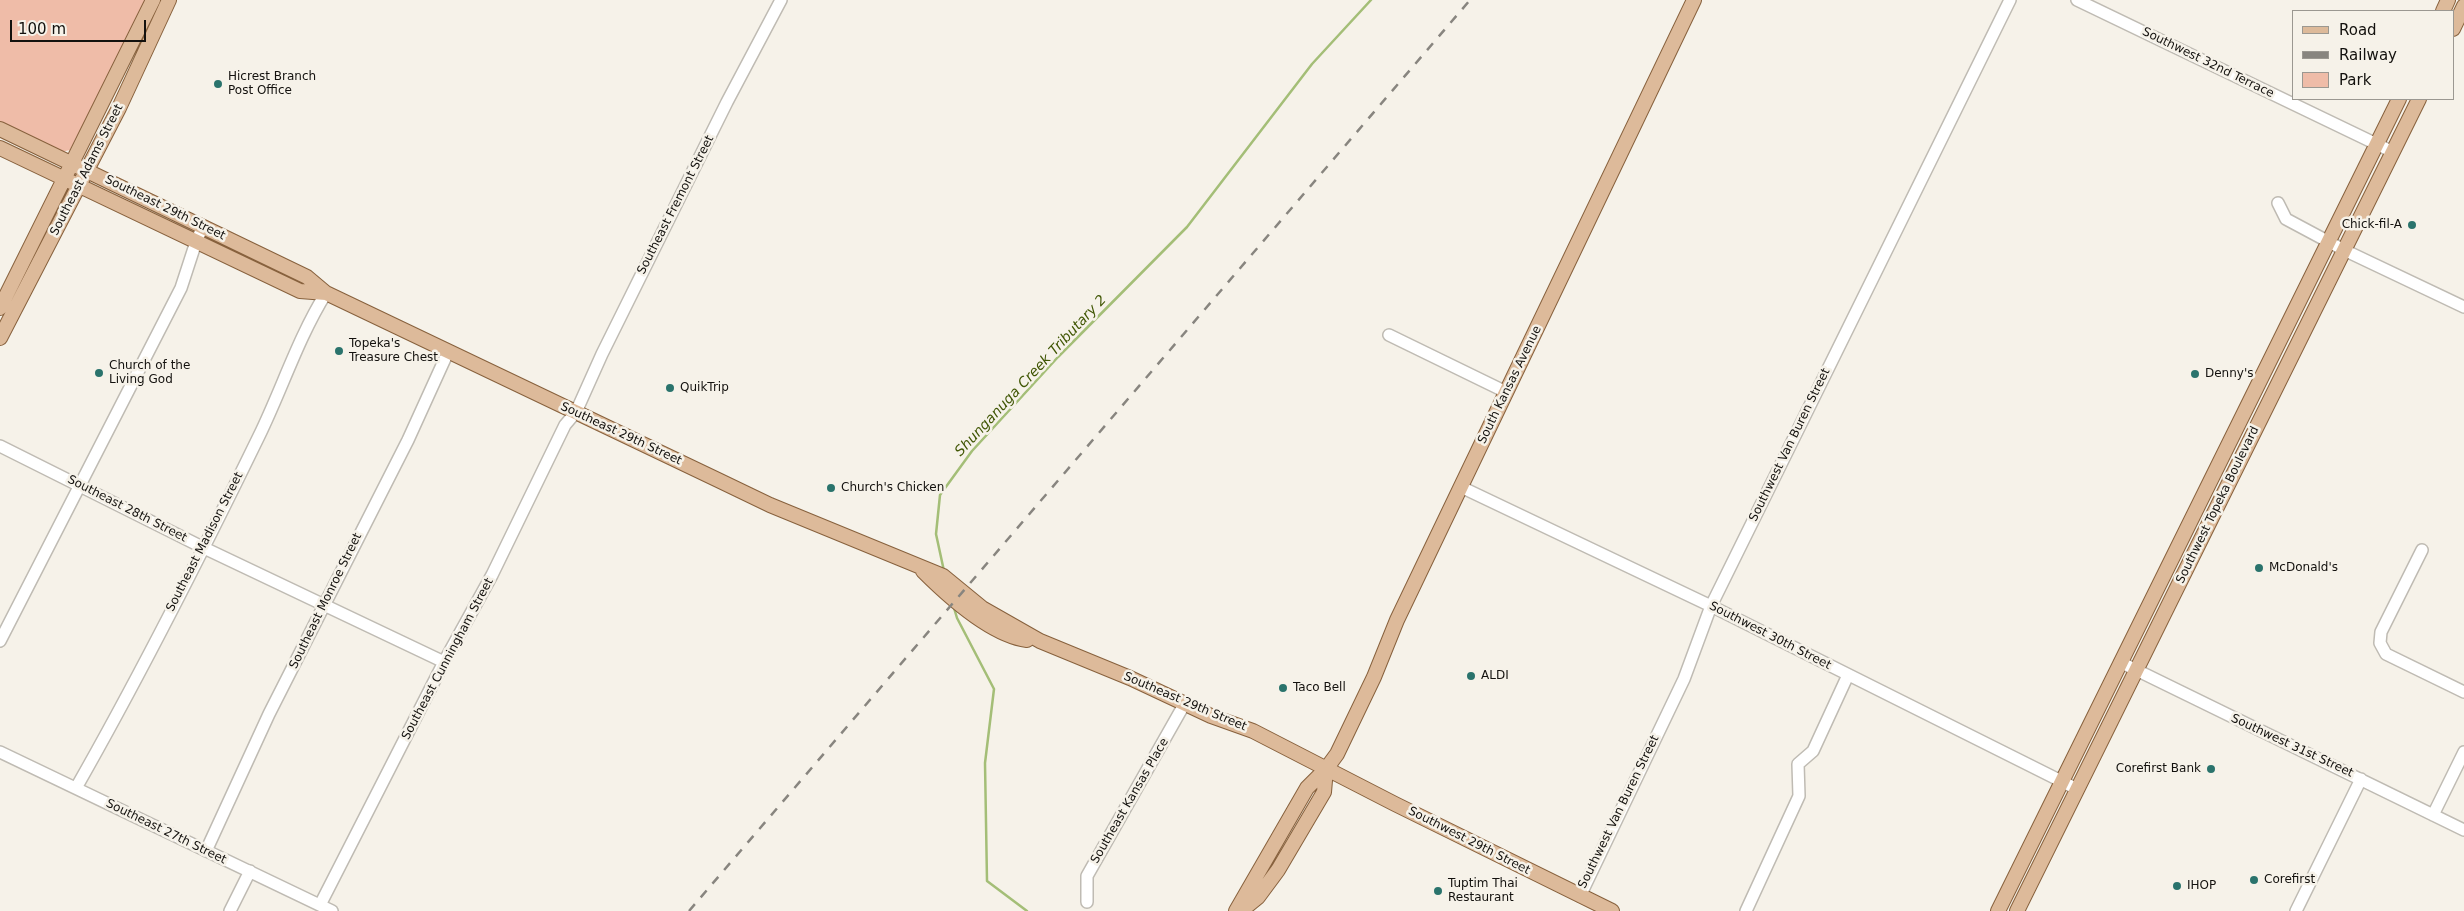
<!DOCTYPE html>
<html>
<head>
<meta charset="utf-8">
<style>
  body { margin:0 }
  #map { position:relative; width:2464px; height:911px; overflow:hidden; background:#f6f2e9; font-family:"DejaVu Sans",sans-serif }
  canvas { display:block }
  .legend { position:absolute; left:2292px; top:10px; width:162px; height:90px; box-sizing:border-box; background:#f6f2e9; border:1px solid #9b9891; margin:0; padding:6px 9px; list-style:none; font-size:15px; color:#13110e }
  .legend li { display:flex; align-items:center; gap:10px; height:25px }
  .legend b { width:25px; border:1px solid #9b9891 }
  .scale { position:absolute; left:10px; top:20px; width:136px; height:22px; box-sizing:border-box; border:2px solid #13110e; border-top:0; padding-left:6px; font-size:15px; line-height:18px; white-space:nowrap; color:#13110e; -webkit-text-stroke:4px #f6f2e9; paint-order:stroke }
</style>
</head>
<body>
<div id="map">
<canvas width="2464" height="911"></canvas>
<ul class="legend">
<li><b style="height:6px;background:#ddba9a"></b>Road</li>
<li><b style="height:6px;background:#88857f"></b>Railway</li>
<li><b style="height:14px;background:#efbca8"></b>Park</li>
</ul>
<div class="scale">100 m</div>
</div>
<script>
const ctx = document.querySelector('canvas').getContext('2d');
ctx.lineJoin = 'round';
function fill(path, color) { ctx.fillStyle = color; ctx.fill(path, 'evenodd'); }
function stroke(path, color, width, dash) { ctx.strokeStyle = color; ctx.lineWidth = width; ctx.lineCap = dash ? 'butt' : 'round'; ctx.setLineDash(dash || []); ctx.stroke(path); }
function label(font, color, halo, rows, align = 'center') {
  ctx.font = font + ' "DejaVu Sans",sans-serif'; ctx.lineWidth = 5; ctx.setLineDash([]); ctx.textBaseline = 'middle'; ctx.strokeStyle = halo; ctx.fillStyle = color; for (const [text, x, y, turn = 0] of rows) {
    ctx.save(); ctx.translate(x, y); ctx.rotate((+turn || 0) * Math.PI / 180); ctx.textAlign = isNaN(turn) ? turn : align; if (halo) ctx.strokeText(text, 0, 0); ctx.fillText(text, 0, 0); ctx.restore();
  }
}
fill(new Path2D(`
  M0 0H148L70 150 61 152 0 124Z`), '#efbca8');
stroke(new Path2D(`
  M944 571 936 534 940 495 972 451 1058 357 1187 227 1312 64 1371 0
  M954 608 957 618 994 689 985 763 987 881 1027 911`), '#a4be77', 2.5);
const minor = new Path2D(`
  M2077 0 2393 152
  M2278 203 2286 219 2344 250 2464 307
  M1389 335 1506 392
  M0 446 202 547 444 662
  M1461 487 1711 606 2077 789
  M2422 550 2381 632 2380 643 2386 654 2464 692
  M0 641 181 288 196 242 203 226
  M2120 662 2464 830
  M0 752 332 911
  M76 788C141 674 201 555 259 436 282 389 298 338 326 293
  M2433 815 2464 752
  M206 851 269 714 408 440 448 352
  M1580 896 1684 679 1711 606 2010 0
  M1087 902V876L1185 703
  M320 905 444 662 492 575 565 425 576 412 602 354 727 102 781 0
  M230 911 250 871
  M1746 911 1799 796 1798 764 1813 751 1848 675
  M2296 911 2361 779`);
const major = new Path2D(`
  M2443 11 2448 0
  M2453 29 2464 6
  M0 129 307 277 326 293 718 480 770 505 943 576 982 608 1040 641 1130 678 1211 716 1253 731 1395 804 1612 911
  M0 148 300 291 326 293
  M0 308 153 0
  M0 338 119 108 169 0
  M923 571C948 596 990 635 1027 640
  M1236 911 1307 788 1326 769 1337 754 1374 677 1397 620 1694 0
  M1241 911 1258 897 1278 870 1324 792 1326 769
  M1998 911 2399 99
  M2017 911 2419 99`);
stroke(minor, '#bfbbb3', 14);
stroke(major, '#87613d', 16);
stroke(minor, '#fff', 11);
stroke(major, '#ddba9a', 14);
stroke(new Path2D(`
  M689 911 1470 0`), '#88857f', 2.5, [9, 9]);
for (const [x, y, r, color] of [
  [218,84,5,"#2a736c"],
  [2412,225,5,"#2a736c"],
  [339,351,5,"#2a736c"],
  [99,373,5,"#2a736c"],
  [2195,374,5,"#2a736c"],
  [670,388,5,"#2a736c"],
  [831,488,5,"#2a736c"],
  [2259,568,5,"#2a736c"],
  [1471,676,5,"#2a736c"],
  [1283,688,5,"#2a736c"],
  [2211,769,5,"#2a736c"],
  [2254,880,5,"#2a736c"],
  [2177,886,5,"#2a736c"],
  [1438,891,5,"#2a736c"]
]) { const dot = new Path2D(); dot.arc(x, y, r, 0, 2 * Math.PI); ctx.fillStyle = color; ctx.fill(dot); stroke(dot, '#f6f2e9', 2); }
label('12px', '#13110e', '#f6f2e9', [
  ["Southwest 32nd Terrace",2208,63,26],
  ["Southeast Adams Street",87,170,-63],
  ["Southeast Fremont Street",676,205,-63],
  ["Southeast 29th Street",165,208,26],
  ["South Kansas Avenue",1510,385,-64],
  ["Southeast 29th Street",621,434,25],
  ["Southwest Van Buren Street",1790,445,-64],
  ["Southwest Topeka Boulevard",2218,505,-64],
  ["Southeast 28th Street",127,509,27],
  ["Southeast Madison Street",205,542,-63],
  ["Southeast Monroe Street",326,601,-64],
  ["Southwest 30th Street",1770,636,27],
  ["Southeast Cunningham Street",448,659,-62],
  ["Southeast 29th Street",1185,702,23],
  ["Southwest 31st Street",2292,746,25],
  ["Southeast Kansas Place",1130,801,-60],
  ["Southwest Van Buren Street",1619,812,-64],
  ["Southeast 27th Street",166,832,26],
  ["Southwest 29th Street",1469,841,27]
]);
label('12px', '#13110e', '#f6f2e9', [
  ["Hicrest Branch",228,77],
  ["Post Office",228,91],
  ["Chick-fil-A",2402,225,"right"],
  ["Topeka's",349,344],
  ["Treasure Chest",349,358],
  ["Church of the",109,366],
  ["Living God",109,380],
  ["Denny's",2205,374],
  ["QuikTrip",680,388],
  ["Church's Chicken",841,488],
  ["McDonald's",2269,568],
  ["ALDI",1481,676],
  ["Taco Bell",1293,688],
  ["Corefirst Bank",2201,769,"right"],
  ["Corefirst",2264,880],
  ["Tuptim Thai",1448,884],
  ["Restaurant",1448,898],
  ["IHOP",2187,886]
], 'left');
label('italic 14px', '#415705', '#f6f2e9', [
  ["Shunganuga Creek Tributary 2",1031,376,-47]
]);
</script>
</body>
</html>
